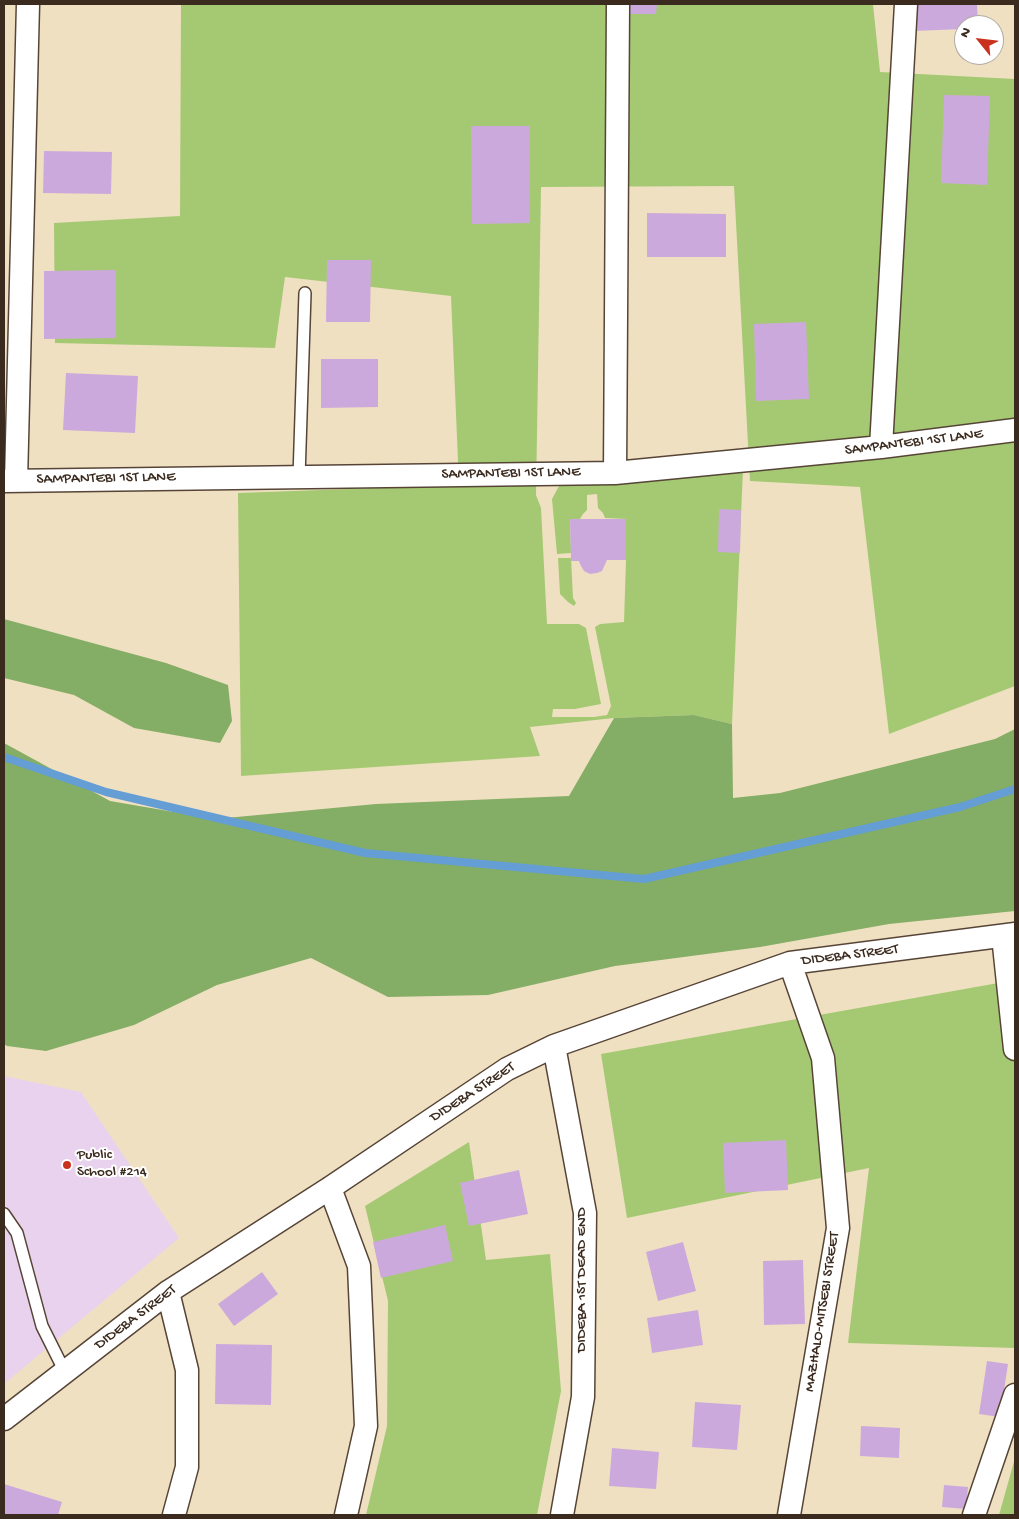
<!DOCTYPE html>
<style>
body{margin:0}
#map{position:relative;width:1019px;height:1519px;overflow:hidden;background:#f0e0c2;font-family:"Gochi Hand",sans-serif}
canvas{display:block}
.frame{position:absolute;inset:0;border:5px solid #3b2a1e;pointer-events:none}
.north{position:absolute;left:954px;top:15px;width:50px;height:50px;box-sizing:border-box;background:#fff;border:1px solid #b1aaa5;border-radius:50%;rotate:299deg;font-size:14px;font-weight:700;line-height:20px;text-align:center;color:#3b2a1e}
.north::after{content:'';display:block;margin:auto;width:18px;height:22px;background:#c8321e;clip-path:polygon(50% 0,100% 100%,50% 72%,0 100%)}
</style>
<div id="map">
<canvas width="1019" height="1519"></canvas>
<div class="frame"></div>
<div class="north">N</div>
</div>
<script>
const ctx = document.querySelector('canvas').getContext('2d');
ctx.lineJoin = 'round';
function fillPath(path, color) { ctx.fillStyle = color; ctx.fill(path, 'evenodd'); }
const toPath = rows => new Path2D(rows.map(r => 'M' + r).join(''));
function trace(path, color, width, dash) { ctx.strokeStyle = color; ctx.lineWidth = width; ctx.lineCap = dash ? 'butt' : 'round'; ctx.setLineDash(dash || []); ctx.stroke(path); }
function label(font, color, halo, rows, align = 'center') {
  ctx.font = font + ' "Gochi Hand",sans-serif'; ctx.lineWidth = 4; ctx.setLineDash([]); ctx.textBaseline = 'middle'; ctx.strokeStyle = halo; ctx.fillStyle = color; for (const [text, x, y, turn = 0] of rows) {
    ctx.save(); ctx.translate(x, y); ctx.rotate((+turn || 0) * Math.PI / 180); ctx.textAlign = isNaN(turn) ? turn : align; if (halo) ctx.strokeText(text, 0, 0); ctx.fillText(text, 0, 0); ctx.restore();
  }
}
const built = toPath([
 [4,1076,81,1092,179,1238,4,1384]
]);
const green = toPath([
 [181,4,873,4,880,72,1015,79,1015,686,889,734,860,487,750,481,734,186,541,187,536,495,541,508,547,624,579,624,586,628,601,704,575,709,553,709,552,717,594,717,607,715,611,706,595,627,600,624,624,622,626,560,626,519,605,518,603,513,598,508,597,494,587,495,587,510,583,514,580,519,570,519,571,553,557,554,552,499,559,486,743,470,732,724,694,715,614,718,530,727,540,756,241,776,238,493,459,485,451,296,285,277,275,348,55,343,54,223,180,216],
 [558,558,571,558,573,598,576,603,574,606,568,602,560,594],
 [1015,980,1015,1348,848,1343,869,1168,627,1218,601,1054],
 [469,1142,486,1260,550,1254,561,1391,537,1515,366,1515,387,1426,388,1301,365,1206],
 [1015,1458,1015,1515,999,1515]
]);
const forest = toPath([
 [4,619,166,663,228,685,232,721,220,743,134,728,74,695,4,678],
 [694,715,732,724,733,798,780,793,995,739,1015,729,1015,911,889,924,760,947,615,966,488,995,388,997,311,958,217,985,134,1025,46,1051,7,1046,4,1044,4,743,110,801,215,819,376,804,569,796,614,718]
]);
const stream = toPath([
 [4,757,106,792,365,853,644,879,960,807,1015,789]
]);
const building = toPath([
 [627,4,657,4,656,14,627,14],
 [913,4,977,4,978,25,964,25,964,29,913,31],
 [944,95,990,96,987,185,941,183],
 [471,126,530,126,530,223,472,224],
 [44,151,112,152,111,194,43,193],
 [647,213,726,214,726,257,647,257],
 [327,260,371,260,370,322,326,322],
 [116,270,116,338,44,339,44,271],
 [806,322,809,399,756,401,754,324],
 [321,359,378,359,378,407,321,408],
 [66,373,138,376,135,433,63,430],
 [719,509,741,510,740,553,718,552],
 [570,519,626,519,626,560,607,560,602,571,597,573,590,574,584,571,581,566,579,561,571,561],
 [786,1140,788,1190,725,1193,723,1143],
 [519,1170,528,1214,469,1226,460,1183],
 [445,1225,453,1261,381,1278,373,1242],
 [683,1242,696,1291,658,1301,646,1252],
 [803,1260,805,1324,764,1325,763,1261],
 [262,1272,278,1294,234,1326,218,1304],
 [698,1310,703,1345,652,1353,647,1318],
 [216,1344,272,1345,271,1405,215,1404],
 [987,1361,1008,1364,1000,1417,979,1414],
 [695,1402,741,1405,737,1450,692,1447],
 [861,1426,900,1428,899,1458,860,1456],
 [612,1448,659,1452,656,1489,609,1486],
 [4,1484,62,1502,58,1515,4,1515],
 [944,1485,968,1487,966,1509,942,1507]
]);
const service = toPath([
 [299,477,305,293],
 [4,1214,17,1233,42,1326,65,1372]
]);
const minor = toPath([
 [881,447,906,4],
 [615,473,618,4],
 [4,481,615,473,881,447,1015,430],
 [16,481,28,4],
 [1003,936,1015,1049],
 [554,1046,585,1213,583,1397,562,1515],
 [330,1188,359,1266,366,1426,346,1515],
 [168,1292,187,1370,187,1467,174,1515],
 [4,1419,168,1292,330,1188,507,1069,554,1046,790,963,1015,934],
 [789,1515,838,1228,823,1058,790,963],
 [974,1515,1015,1395]
]);
const markers = [
 [67,1165,5,"#c8321e"]
];
const streetNames = [
 ["SAMPANTEBI 1ST LANE",914,443,-7],
 ["SAMPANTEBI 1ST LANE",511,474,-1],
 ["SAMPANTEBI 1ST LANE",106,479,-1],
 ["DIDEBA STREET",850,956,-7],
 ["DIDEBA STREET",473,1093,-33],
 ["DIDEBA 1ST DEAD END",583,1280,-90],
 ["MAZHALO-MITSEBI STREET",823,1312,-81],
 ["DIDEBA STREET",136,1318,-37]
];
const poiNames = [
 ["Public",77,1156],
 ["School #214",77,1173]
];
fillPath(built, '#e8d2ee');
fillPath(green, '#a5c973');
fillPath(forest, '#84ad65');
trace(stream, '#649ed4', 8);
fillPath(building, '#cca9dc');
trace(service, '#564537', 14);
trace(minor, '#564537', 25);
trace(service, '#fff', 11);
trace(minor, '#fff', 22);
for (const [x, y, r, color] of markers) { const dot = new Path2D(); dot.arc(x, y, r, 0, 2 * Math.PI); ctx.fillStyle = color; ctx.fill(dot); trace(dot, '#fff', 2); }
label('15px', '#3b2a1e', '#fff', streetNames);
label('15px', '#3b2a1e', '#fff', poiNames, 'left');
</script>
